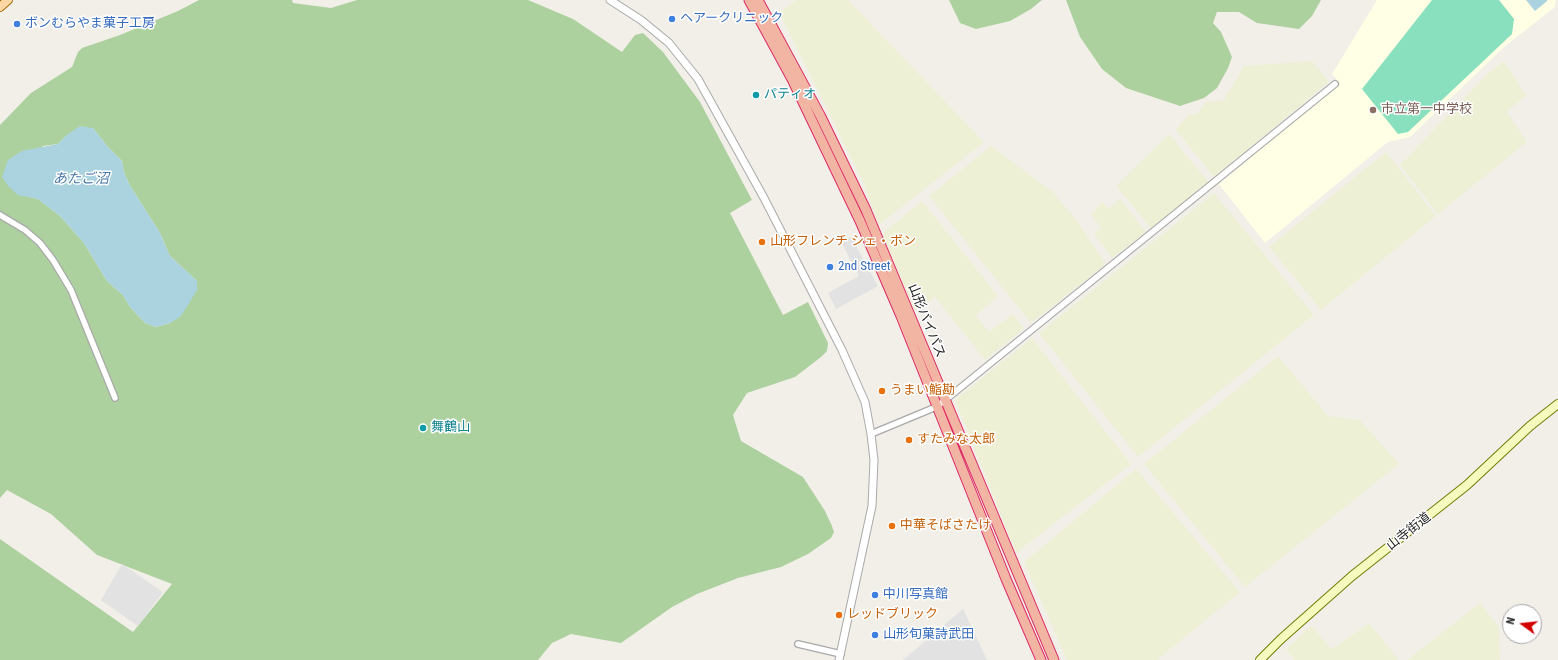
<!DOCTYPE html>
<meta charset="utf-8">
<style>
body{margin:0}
#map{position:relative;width:1558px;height:660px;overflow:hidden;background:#f2efe9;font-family:"Roboto Condensed",sans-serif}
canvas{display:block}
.north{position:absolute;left:1502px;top:604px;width:40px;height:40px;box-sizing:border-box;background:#fff;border:1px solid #a7a7a7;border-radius:50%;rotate:285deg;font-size:11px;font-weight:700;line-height:16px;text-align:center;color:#222}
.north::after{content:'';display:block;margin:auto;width:14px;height:18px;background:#d40000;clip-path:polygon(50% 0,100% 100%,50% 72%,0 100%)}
</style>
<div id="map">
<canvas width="1558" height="660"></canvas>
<div class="north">N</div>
</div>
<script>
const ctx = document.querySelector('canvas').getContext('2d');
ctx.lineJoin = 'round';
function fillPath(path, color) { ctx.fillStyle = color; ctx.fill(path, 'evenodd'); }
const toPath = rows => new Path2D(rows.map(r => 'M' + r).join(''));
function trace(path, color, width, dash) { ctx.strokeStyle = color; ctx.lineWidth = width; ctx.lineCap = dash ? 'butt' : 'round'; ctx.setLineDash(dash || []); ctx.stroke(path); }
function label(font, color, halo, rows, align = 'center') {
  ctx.font = font + ' "Roboto Condensed","Noto Sans JP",sans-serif'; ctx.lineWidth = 3; ctx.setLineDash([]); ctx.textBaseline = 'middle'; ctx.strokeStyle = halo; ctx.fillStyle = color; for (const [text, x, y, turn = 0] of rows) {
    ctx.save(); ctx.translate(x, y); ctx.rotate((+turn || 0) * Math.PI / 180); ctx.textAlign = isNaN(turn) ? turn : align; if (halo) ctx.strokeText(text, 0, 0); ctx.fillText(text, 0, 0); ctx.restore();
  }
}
const education = toPath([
 [1377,0,1556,0,1555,7,1504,47,1410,137,1388,142,1265,243,1219,184,1340,83,1332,74]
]);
const farmland = toPath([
 [797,0,848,0,984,142,879,225,862,180,779,12],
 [1312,61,1329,82,1214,177,1176,130,1188,115,1196,115,1206,102,1224,100,1244,66],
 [1504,61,1526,95,1507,112,1527,142,1438,214,1400,165,1487,74],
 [1169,134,1209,183,1151,228,1116,186],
 [991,146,1053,192,1074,217,1106,264,1031,323,929,196],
 [1386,152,1436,216,1321,310,1269,247],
 [1214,193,1314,315,1138,457,1039,333],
 [1120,198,1146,232,1112,258,1094,234,1101,227,1091,215,1102,202,1109,209],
 [922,201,998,296,976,315,989,332,1013,314,1024,328,985,360,935,297,915,311,882,234],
 [1032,338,1131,464,1016,553,955,400],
 [1278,356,1328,416,1360,420,1399,464,1245,587,1144,464],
 [1136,469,1240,592,1157,660,1067,660,1024,562],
 [1480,603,1499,627,1500,660,1407,660],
 [1369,623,1399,660,1295,660,1286,649,1311,626,1332,649]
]);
const forest = toPath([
 [199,0,292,0,293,3,331,8,357,0,528,0,573,19,622,52,635,35,643,33,663,52,700,102,752,200,730,213,783,315,808,302,828,343,827,351,821,357,795,377,747,393,733,415,741,441,803,477,825,511,832,526,834,532,831,538,808,554,781,567,738,578,697,594,672,607,621,643,571,634,552,643,538,660,0,660,0,539,133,632,172,584,97,555,51,514,7,490,0,498,0,125,31,93,72,67,78,52,82,48,120,35,178,11],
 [93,128,107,146,122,161,124,172,129,184,160,233,170,256,197,281,170,323,156,327,145,323,130,307,123,295,107,281,84,243,60,216,38,199,18,194,43,146,58,144,67,135],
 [949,0,1042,0,1031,9,1010,21,976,29,960,23],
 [1066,0,1321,0,1312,16,1299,29,1257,23,1239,12,1217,12,1213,23,1221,32,1232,57,1228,68,1217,88,1204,98,1180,106,1126,88,1102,69,1080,37]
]);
const pitch = toPath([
 [1432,0,1499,0,1514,19,1512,34,1408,132,1398,134,1362,89]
]);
const parking = toPath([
 [851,237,878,286,836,309,828,293,859,276,841,242],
 [122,564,163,592,138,626,101,600],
 [963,609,987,660,903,660]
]);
const water = toPath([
 [1526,0,1547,0,1547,1,1535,11],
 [80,126,93,128,107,146,122,161,124,172,129,184,160,233,170,256,197,281,197,290,188,305,180,317,170,323,156,327,145,323,130,307,123,295,107,281,84,243,60,216,38,199,18,195,9,187,2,177,8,160,22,151,58,144,67,135]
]);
const minor = toPath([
 [0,215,25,230,40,243,53,260,71,290,115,398],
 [871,434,936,407,944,401,1335,84],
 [798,644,841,654]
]);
const tertiary = toPath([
 [610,0,641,20,669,43,698,79,764,198,842,350,865,402,871,434,874,460,872,506,839,660]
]);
const secondary = toPath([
 [1260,660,1281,639,1352,576,1467,485,1530,426,1558,404]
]);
const primary = toPath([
 [0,7,8,0]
]);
const trunk = toPath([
 [749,0,792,79,860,221,901,316,1006,579,1041,660],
 [758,0,820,115,866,210,1054,660]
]);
const markers = [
 [672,19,4,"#3f7fe0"],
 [17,24,4,"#3f7fe0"],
 [756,95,4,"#0f9aa8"],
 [1373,110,4,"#8d6e63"],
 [762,242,4,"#e8710a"],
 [830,267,4,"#3f7fe0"],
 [882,391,4,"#e8710a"],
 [423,428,4,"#0f9aa8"],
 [909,440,4,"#e8710a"],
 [892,526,4,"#e8710a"],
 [875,595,4,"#3f7fe0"],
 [839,615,4,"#e8710a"],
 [875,635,4,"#3f7fe0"]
];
const shopNames = [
 ["ヘアークリニック",680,19],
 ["ボンむらやま菓子工房",25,24],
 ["2nd Street",838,267],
 ["中川写真館",883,595],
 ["山形旬菓詩武田",883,635]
];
const cultureNames = [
 ["パティオ",764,95],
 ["舞鶴山",431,428]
];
const educationNames = [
 ["市立第一中学校",1381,110]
];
const foodNames = [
 ["山形フレンチ シェ・ボン",770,242],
 ["うまい鮨勘",890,391],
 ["すたみな太郎",917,440],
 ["中華そばさたけ",900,526],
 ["レッドブリック",847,615]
];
const streetNames = [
 ["山形バイパス",926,321,68],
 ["山寺街道",1409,532,-38]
];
const waterNames = [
 ["あたご沼",81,179]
];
fillPath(education, '#ffffe5');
fillPath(farmland, '#eef0d5');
fillPath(forest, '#add19e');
fillPath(pitch, '#88e0be');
fillPath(parking, '#e2e2e2');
fillPath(water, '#aad3df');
trace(minor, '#a9a9a9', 8);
trace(tertiary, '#a9a9a9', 9);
trace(secondary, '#707d05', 10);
trace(primary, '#a06b00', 10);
trace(trunk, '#dc2a67', 11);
trace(minor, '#fff', 5.5);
trace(tertiary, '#fff', 7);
trace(secondary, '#f7fabf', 8);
trace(primary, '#fcd6a4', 8);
trace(trunk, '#f2b4a3', 9);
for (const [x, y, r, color] of markers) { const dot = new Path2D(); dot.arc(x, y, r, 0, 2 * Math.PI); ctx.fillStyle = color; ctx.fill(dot); trace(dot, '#fff', 1.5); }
label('13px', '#366cbe', '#fff', shopNames, 'left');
label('13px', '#0d838f', '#fff', cultureNames, 'left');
label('13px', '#785e54', '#fff', educationNames, 'left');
label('13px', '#c56008', '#fff', foodNames, 'left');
label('13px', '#222', '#fff', streetNames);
label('italic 14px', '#4a7aab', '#fff', waterNames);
</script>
